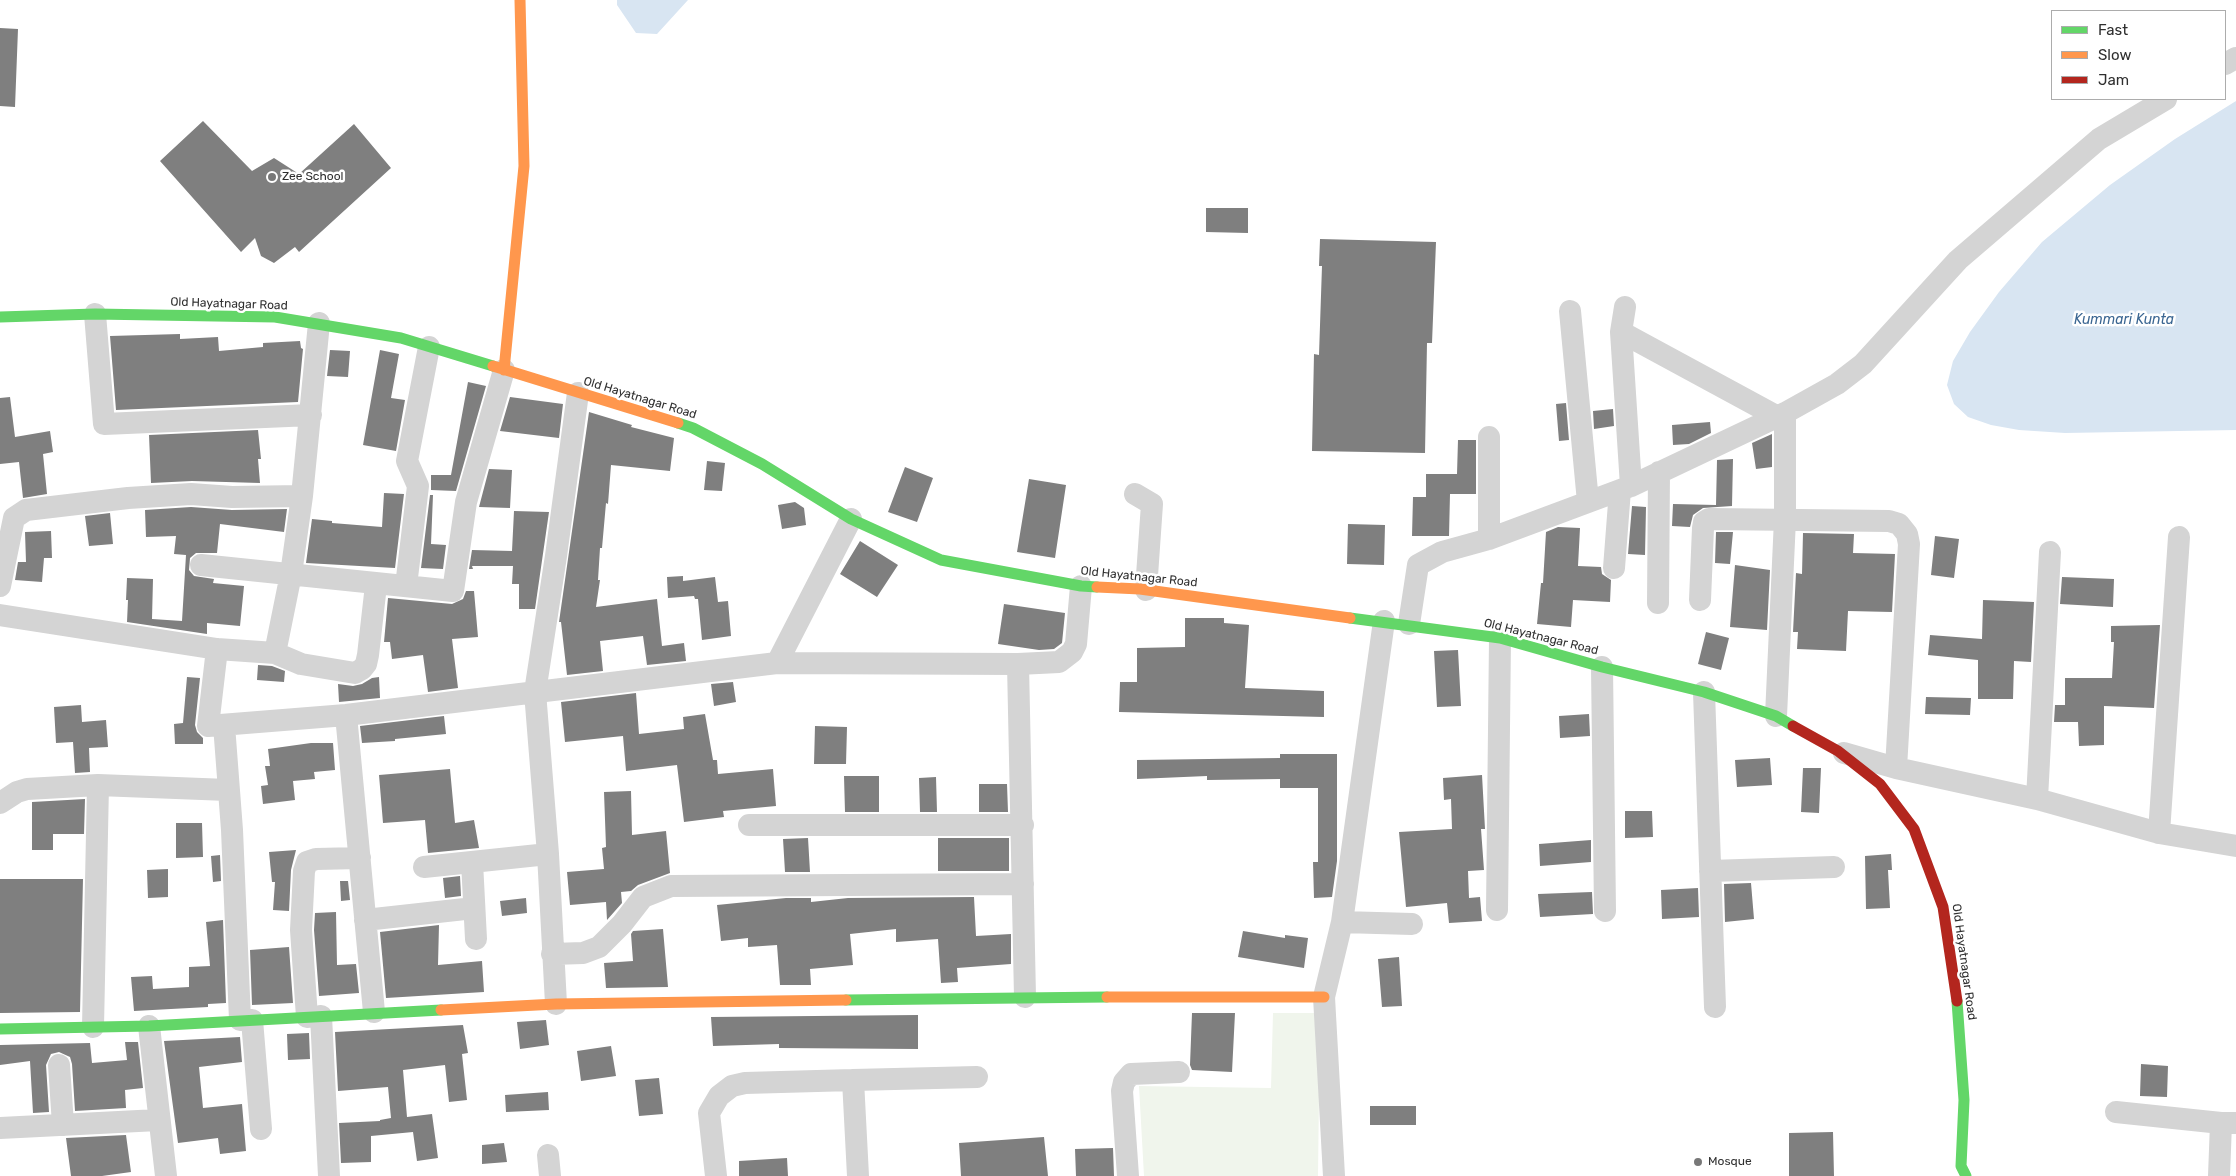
<!DOCTYPE html>
<style>
body{margin:0}
#map{position:relative;width:2236px;height:1176px;overflow:hidden;background:#fff;font-family:Rubik,sans-serif}
canvas{display:block}
.legend{position:absolute;left:2051px;top:10px;width:175px;height:90px;box-sizing:border-box;background:#fff;border:1px solid #acacac;margin:0;padding:6px 9px;list-style:none;font-size:15px;color:#2f2f2f}
.legend li{display:flex;align-items:center;gap:10px;height:25px}
.legend b{width:25px;border:1px solid #acacac}
</style>
<div id="map">
<canvas width="2236" height="1176"></canvas>
<ul class="legend">
<li><b style="height:6px;background:#63d668"></b>Fast</li>
<li><b style="height:6px;background:#ff974d"></b>Slow</li>
<li><b style="height:6px;background:#b3261e"></b>Jam</li>
</ul>
</div>
<script>
const ctx = document.querySelector('canvas').getContext('2d');
ctx.lineJoin = 'round';
function fillPath(path, color) { ctx.fillStyle = color; ctx.fill(path, 'evenodd'); }
const toPath = rows => new Path2D(rows.map(r => 'M' + r).join(''));
function trace(path, color, width, dash) { ctx.strokeStyle = color; ctx.lineWidth = width; ctx.lineCap = dash ? 'butt' : 'round'; ctx.setLineDash(dash || []); ctx.stroke(path); }
function label(font, color, halo, rows, align = 'center') {
  ctx.font = font + ' Rubik,sans-serif'; ctx.lineWidth = 5; ctx.setLineDash([]); ctx.textBaseline = 'middle'; ctx.strokeStyle = halo; ctx.fillStyle = color; for (const [text, x, y, turn = 0] of rows) {
    ctx.save(); ctx.translate(x, y); ctx.rotate((+turn || 0) * Math.PI / 180); ctx.textAlign = isNaN(turn) ? turn : align; if (halo) ctx.strokeText(text, 0, 0); ctx.fillText(text, 0, 0); ctx.restore();
  }
}
const green = toPath([
 [1273,1013,1320,1013,1318,1176,1144,1176,1139,1086,1271,1088]
]);
const water = toPath([
 [617,0,688,0,657,34,636,33,617,5],
 [2236,101,2236,430,2065,433,2019,430,1991,425,1968,417,1954,404,1947,385,1953,361,1970,332,1999,292,2042,242,2110,185,2175,139]
]);
const building = toPath([
 [0,28,18,29,15,107,0,106],
 [203,121,252,171,274,158,299,174,354,124,391,168,299,252,295,247,274,263,261,256,255,238,241,252,160,161],
 [1206,208,1248,208,1248,233,1206,232],
 [1320,239,1436,242,1432,343,1427,343,1425,453,1312,451,1314,354,1319,355,1322,266,1319,266],
 [180,334,180,339,218,337,219,351,263,347,263,343,300,341,301,348,303,349,298,402,116,410,110,336],
 [330,350,350,351,348,377,327,376],
 [380,350,399,354,391,398,405,400,396,451,363,445],
 [468,382,486,386,456,491,431,490,431,475,451,475],
 [10,397,15,437,50,431,53,452,43,454,47,494,23,498,19,462,0,464,0,398],
 [510,397,563,404,559,438,500,431],
 [1566,403,1569,440,1559,441,1556,404],
 [1613,409,1614,426,1594,429,1593,411],
 [589,412,632,425,631,427,674,438,670,471,611,465,608,504,606,503,602,548,600,548,598,580,600,580,596,607,657,599,662,646,684,643,686,661,647,665,643,636,600,641,603,671,567,675,561,622,559,622],
 [1710,422,1711,433,1689,444,1673,445,1672,425],
 [258,430,261,459,258,459,260,483,192,481,151,483,149,435],
 [1772,434,1772,467,1756,469,1752,443],
 [1458,440,1476,440,1476,494,1450,494,1449,536,1412,536,1413,497,1426,497,1426,474,1457,474],
 [1733,459,1732,506,1703,508,1693,515,1690,527,1672,526,1673,504,1716,505,1717,460],
 [707,461,725,463,722,491,704,490],
 [905,467,933,478,917,522,888,512],
 [489,469,512,470,510,508,479,507],
 [1029,479,1066,485,1055,558,1017,552],
 [384,493,404,494,395,568,306,563,312,519,332,521,332,523,382,527],
 [430,495,433,495,431,544,446,545,443,569,421,568],
 [795,502,804,508,806,525,782,529,778,505],
 [1632,506,1646,507,1645,555,1628,554],
 [191,507,232,510,287,509,284,532,220,524,217,553,196,553,190,558,189,570,194,576,214,579,213,583,244,586,240,626,207,623,207,634,127,622,128,600,126,600,127,578,153,579,152,619,182,621,186,555,174,554,176,536,146,537,145,510],
 [514,511,549,512,535,609,519,609,519,584,512,584,513,566,472,566,473,569,469,569,472,550,512,551],
 [110,513,113,544,89,546,85,516],
 [1348,524,1385,525,1384,565,1347,564],
 [1558,527,1580,528,1578,566,1601,567,1602,574,1611,580,1610,602,1573,600,1571,627,1537,624,1541,583,1543,583,1546,532],
 [51,531,52,558,44,558,42,582,15,580,18,562,26,562,25,532],
 [1716,532,1733,532,1730,564,1715,563],
 [1803,533,1854,534,1853,553,1895,554,1892,612,1848,611,1846,651,1797,649,1798,632,1793,632,1796,573,1802,574],
 [1935,536,1959,539,1954,578,1931,575],
 [860,541,898,565,877,597,840,574],
 [1735,565,1770,570,1767,630,1730,627],
 [683,576,683,581,715,577,718,602,728,601,731,636,702,640,698,599,695,599,694,596,668,598,667,577],
 [2062,577,2114,579,2113,607,2060,604],
 [466,591,474,591,478,637,452,639,458,688,428,692,423,655,392,659,390,642,384,642,388,598,452,604,463,599],
 [1983,600,2034,602,2031,662,2014,661,2013,699,1978,699,1978,660,1928,655,1930,635,1982,639],
 [1004,604,1065,613,1062,643,1054,649,1039,650,998,644],
 [1185,618,1224,618,1224,623,1249,625,1245,688,1324,691,1324,717,1119,712,1120,682,1137,682,1137,648,1185,647],
 [2160,625,2154,708,2104,706,2104,745,2079,746,2078,722,2054,722,2055,705,2065,705,2065,678,2112,678,2114,642,2111,642,2111,626],
 [1706,632,1729,638,1721,670,1698,664],
 [1458,650,1461,706,1437,707,1434,651],
 [258,665,272,666,285,671,284,682,257,680],
 [187,677,200,678,195,725,197,732,203,738,203,744,175,744,174,724,183,723],
 [379,677,380,698,339,702,338,684,353,686,362,684,372,678],
 [733,682,736,702,714,706,711,684],
 [636,693,639,734,684,729,683,717,705,714,713,760,717,760,718,774,773,769,776,806,723,811,724,817,684,822,677,765,626,771,623,736,565,742,561,702],
 [1926,697,1971,698,1970,715,1925,714],
 [81,705,82,722,106,720,108,747,89,748,90,772,75,773,73,742,56,743,54,707],
 [1589,714,1590,736,1560,738,1559,716],
 [444,716,446,734,395,739,395,741,362,743,360,726],
 [815,726,847,727,846,764,814,764],
 [311,743,333,743,335,770,314,772,315,779,293,781,295,800,263,804,261,786,268,785,265,766,270,766,268,749],
 [1280,754,1337,754,1337,861,1332,897,1314,898,1313,862,1318,862,1318,788,1280,788,1280,779,1207,780,1207,776,1137,779,1137,760,1280,758],
 [1770,758,1772,785,1737,787,1735,760],
 [1803,768,1821,768,1819,813,1801,812],
 [450,769,455,823,474,820,479,848,428,853,425,820,383,823,379,775],
 [1482,775,1485,829,1481,829,1484,870,1468,871,1469,898,1480,897,1482,921,1449,923,1447,903,1406,907,1399,832,1452,829,1451,799,1444,800,1443,778],
 [844,776,879,776,879,812,845,812],
 [936,777,937,812,920,812,919,778],
 [979,784,1007,784,1008,812,979,812],
 [631,791,632,835,666,831,670,873,638,885,631,891,621,892,622,903,607,920,606,902,570,905,567,872,604,869,602,848,606,847,604,792],
 [85,799,84,834,53,834,53,850,32,850,32,802],
 [1625,811,1652,811,1653,837,1625,838],
 [176,823,202,823,203,857,176,858],
 [808,838,810,872,785,872,783,839],
 [938,838,1009,838,1009,871,938,871],
 [1591,840,1591,862,1540,866,1539,844],
 [296,850,291,870,289,911,273,910,275,882,272,882,269,852],
 [1891,854,1892,870,1888,870,1890,908,1866,909,1865,856],
 [220,855,221,881,213,882,211,856],
 [168,869,168,897,148,898,147,870],
 [460,876,461,896,445,898,443,878],
 [0,879,83,879,80,1012,0,1013],
 [340,881,348,881,350,900,341,901],
 [1751,883,1754,919,1725,922,1724,884],
 [1698,888,1699,917,1662,919,1661,890],
 [1592,892,1593,914,1540,917,1538,894],
 [974,897,976,936,1011,934,1011,964,957,968,958,982,941,983,938,939,896,942,896,929,850,934,853,965,810,969,811,985,780,985,777,945,748,947,748,938,721,941,717,905,786,898,811,898,811,902,848,898],
 [526,898,527,913,502,916,500,901],
 [336,912,337,965,356,964,359,993,319,996,314,930,315,913],
 [223,920,226,1003,208,1004,208,1007,134,1011,131,977,152,976,153,989,189,987,189,967,210,966,206,922],
 [439,925,438,965,482,961,484,992,386,998,380,932],
 [663,929,668,987,606,988,604,963,633,961,631,934,633,931],
 [1243,931,1285,938,1285,935,1308,938,1304,968,1238,957],
 [289,947,293,1003,252,1005,250,950],
 [1399,957,1402,1006,1382,1007,1378,959],
 [1192,1013,1235,1013,1232,1072,1192,1070,1190,1065],
 [918,1015,918,1049,779,1048,779,1044,713,1046,711,1017],
 [546,1020,549,1045,520,1049,517,1022],
 [463,1025,468,1053,462,1054,467,1100,449,1102,445,1065,403,1070,407,1117,432,1114,438,1158,417,1161,413,1132,371,1136,371,1162,341,1163,339,1123,380,1121,380,1120,391,1118,388,1087,338,1091,335,1032],
 [309,1033,310,1059,288,1060,287,1034],
 [240,1037,242,1062,199,1067,203,1108,242,1104,246,1151,220,1154,218,1138,178,1143,164,1041],
 [125,1042,138,1042,143,1088,125,1090,126,1108,75,1111,72,1064,70,1057,59,1052,51,1054,46,1065,49,1112,33,1113,30,1061,0,1065,0,1045,90,1043,92,1063,127,1060],
 [611,1046,616,1076,581,1081,577,1051],
 [2141,1064,2168,1066,2167,1097,2140,1096],
 [659,1078,663,1114,639,1116,635,1080],
 [548,1092,549,1110,506,1112,505,1095],
 [1370,1106,1416,1106,1416,1125,1370,1125],
 [1833,1132,1834,1176,1789,1176,1789,1133],
 [126,1135,131,1172,102,1176,71,1176,66,1138],
 [1044,1137,1048,1176,961,1176,959,1143],
 [504,1143,507,1162,482,1164,482,1145],
 [1113,1148,1114,1176,1076,1176,1075,1149],
 [787,1158,788,1176,739,1176,739,1161]
]);
const street = toPath([
 [2225,64,2236,58],
 [1625,307,1621,332,1631,486],
 [1570,311,1588,502],
 [95,314,104,424,311,415],
 [1621,332,1776,416],
 [1135,494,1152,504,1146,590],
 [1489,539,1489,437],
 [201,565,453,591,466,502,504,370],
 [1614,568,1620,490],
 [0,586,14,518,26,510,128,498,191,494,232,497,302,496,319,323],
 [406,586,418,486,407,461,429,347],
 [1700,600,1703,528,1704,522,1709,519,1889,521,1899,524,1907,534,1909,544,1896,768],
 [1658,603,1659,472],
 [0,615,217,649,275,653,291,574,302,496],
 [1409,624,1418,565,1442,552,1489,539,1631,486,1785,413,1837,384,1863,364,1958,260,2099,139,2166,99],
 [217,649,208,726,346,715,777,663,1018,664,1059,662,1072,652,1076,644,1081,586],
 [275,653,301,664,355,673,362,669,366,664,368,655,376,585],
 [777,663,851,519],
 [1018,664,1025,997],
 [1602,667,1605,911],
 [1704,692,1715,1007],
 [346,715,374,1012],
 [1776,716,1785,519,1785,413],
 [224,725,232,830,240,1020],
 [1844,753,1896,768,2037,799,2159,833,2236,846],
 [2037,799,2050,552],
 [0,803,17,792,27,789,98,785,228,790],
 [749,825,1023,825],
 [2159,833,2179,537],
 [472,862,476,939],
 [424,867,548,854],
 [1710,871,1834,867],
 [1497,910,1500,638],
 [365,920,474,908],
 [1342,922,1412,924],
 [552,954,583,953,599,947,622,924,643,897,671,886,1023,884],
 [556,1004,548,854,535,692,556,556,578,393],
 [321,1016,329,1176],
 [307,1017,301,930,304,871,307,862,316,859,360,858],
 [252,1020,261,1129],
 [149,1026,166,1176],
 [93,1027,98,785],
 [59,1065,63,1125],
 [853,1080,858,1176],
 [2116,1112,2221,1123],
 [0,1128,158,1120],
 [548,1155,550,1176],
 [716,1176,709,1113,719,1096,732,1086,745,1083,853,1080,977,1077],
 [1128,1176,1122,1091,1124,1082,1131,1074,1179,1072],
 [1334,1176,1324,997,1342,922,1384,621],
 [2219,1176,2221,1123,2235,1123]
]);
const fast = toPath([
 [0,317,95,314,275,317,401,338,493,366],
 [678,423,693,428,762,464,851,519,941,560,1081,586,1097,587],
 [1350,618,1500,638,1602,667,1704,692,1776,716,1793,726],
 [846,1000,1107,997],
 [1957,1001,1964,1100,1961,1166,1966,1176],
 [0,1029,149,1026,441,1010]
]);
const slow = toPath([
 [493,366,678,423],
 [504,370,524,166,520,0],
 [1097,587,1140,589,1350,618],
 [1107,997,1324,997],
 [441,1010,556,1004,846,1000]
]);
const jam = toPath([
 [1793,726,1838,751,1880,784,1914,829,1943,907,1957,1001]
]);
const markers = [
 [272,177,5,"#787878"],
 [1698,1162,5,"#787878"]
];
const poiNames = [
 ["Zee School",282,177],
 ["Mosque",1708,1162]
];
const streetNames = [
 ["Old Hayatnagar Road",229,304,2],
 ["Old Hayatnagar Road",640,398,17],
 ["Old Hayatnagar Road",1139,577,6],
 ["Old Hayatnagar Road",1541,637,14],
 ["Old Hayatnagar Road",1964,962,82]
];
const waterNames = [
 ["Kummari Kunta",2124,320]
];
fillPath(green, '#f0f5ec');
fillPath(water, '#d8e5f2');
fillPath(building, '#7f7f7f');
trace(street, '#d4d4d4', 22);
trace(fast, '#63d668', 11);
trace(slow, '#ff974d', 11);
trace(jam, '#b3261e', 11);
for (const [x, y, r, color] of markers) { const dot = new Path2D(); dot.arc(x, y, r, 0, 2 * Math.PI); ctx.fillStyle = color; ctx.fill(dot); trace(dot, '#fff', 2); }
label('12px', '#2f2f2f', '#fff', poiNames, 'left');
label('12px', '#2f2f2f', '#fff', streetNames);
label('italic 14px', '#3b6692', '#fff', waterNames);
</script>
